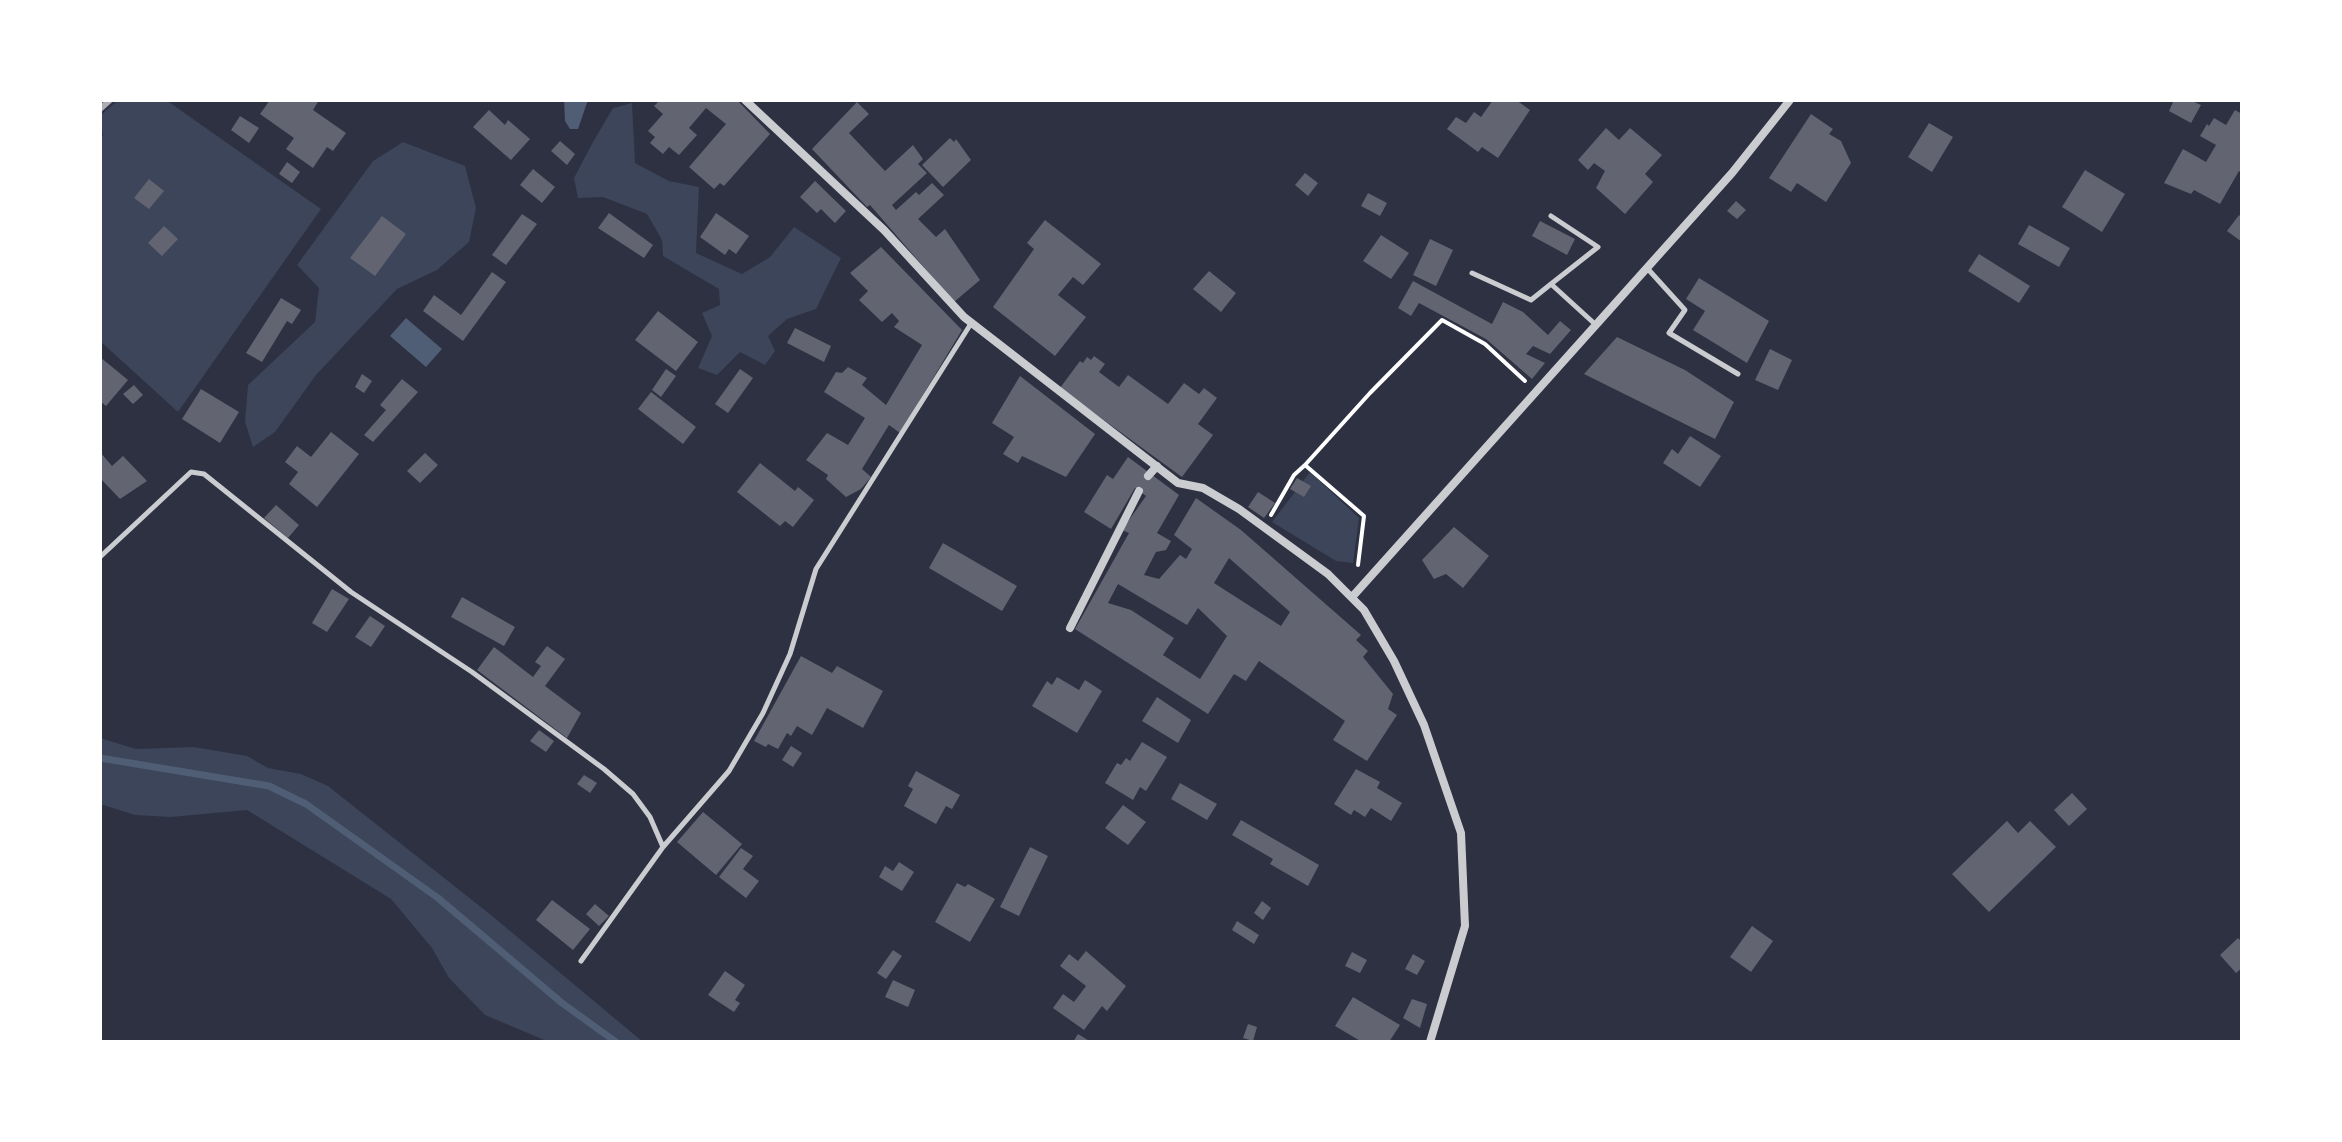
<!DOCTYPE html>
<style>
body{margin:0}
#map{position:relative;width:2342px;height:1142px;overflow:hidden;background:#2d3142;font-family:"Sofia Sans Condensed",sans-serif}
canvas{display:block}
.frame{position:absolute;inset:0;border:102px solid #fff;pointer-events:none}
</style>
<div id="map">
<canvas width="2342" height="1142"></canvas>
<div class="frame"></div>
</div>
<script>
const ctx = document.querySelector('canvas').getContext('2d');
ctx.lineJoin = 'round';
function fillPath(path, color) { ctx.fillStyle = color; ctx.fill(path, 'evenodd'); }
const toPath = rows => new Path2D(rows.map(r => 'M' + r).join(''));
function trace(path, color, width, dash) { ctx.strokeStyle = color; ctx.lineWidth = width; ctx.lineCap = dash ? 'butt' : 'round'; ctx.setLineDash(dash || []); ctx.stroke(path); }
const green = toPath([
 [118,100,166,100,321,209,178,412,100,341,100,138,103,136,100,116],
 [632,103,635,163,669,181,699,187,696,253,742,274,770,257,794,227,841,258,816,309,787,319,768,336,775,351,765,365,740,352,717,375,698,368,712,336,702,313,720,305,719,289,663,256,662,240,647,214,603,197,578,198,574,178,593,142,613,108],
 [403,142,465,166,476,208,469,242,437,270,397,289,316,375,275,432,253,447,245,422,248,385,315,322,319,288,297,265,373,161],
 [1310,472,1359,518,1353,563,1336,561,1272,522],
 [100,738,136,749,194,747,247,756,268,768,301,774,328,786,491,915,643,1042,549,1042,485,1015,449,978,432,948,391,899,247,810,171,817,135,815,100,804]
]);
const water = toPath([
 [564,100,588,100,578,129,570,129,565,121],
 [406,318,442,349,426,367,390,336]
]);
const stream = toPath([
 [100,758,269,786,306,804,438,898,562,1003,616,1042]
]);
const building = toPath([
 [270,100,319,100,313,110,346,133,333,151,327,147,313,168,286,149,294,138,260,114],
 [660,100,737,100,770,134,724,186,720,183,714,189,689,167,726,124,706,108,689,128,697,135,679,155,669,147,663,154,650,143,655,137,648,131,663,114,654,106],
 [1493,100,1516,100,1530,110,1498,158,1482,147,1478,152,1447,129,1456,117,1466,123,1474,112,1481,117],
 [2174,100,2190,100,2201,105,2191,123,2169,111],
 [857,102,869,114,849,133,885,171,913,145,923,159,918,164,927,173,892,205,896,210,916,192,919,195,932,183,944,195,918,219,936,237,945,229,980,280,954,302,870,205,867,207,812,149],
 [489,110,505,125,508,120,530,139,511,160,473,127],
 [2235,110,2242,114,2242,173,2239,171,2220,204,2194,190,2191,194,2164,183,2183,149,2206,162,2216,145,2200,136,2207,124,2209,126,2214,118,2226,125],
 [1811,114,1833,129,1829,134,1841,141,1851,163,1826,202,1797,183,1791,192,1769,178],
 [240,116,259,128,249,143,231,130],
 [1929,123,1953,137,1932,172,1908,157],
 [1606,128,1619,140,1630,128,1662,155,1645,174,1653,182,1625,214,1596,188,1605,171,1594,163,1588,170,1578,160],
 [950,138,954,142,956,139,971,160,943,187,922,165],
 [560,141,575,154,567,165,551,151],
 [287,162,300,172,292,183,279,174],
 [533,169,555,187,542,203,520,185],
 [2085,170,2125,194,2102,232,2062,207],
 [1305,173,1318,183,1308,196,1295,185],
 [149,179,164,191,149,209,134,198],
 [815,181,846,211,835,223,821,209,817,213,800,197],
 [1368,193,1387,203,1380,216,1361,206],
 [1736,201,1746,210,1737,219,1727,211],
 [609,213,653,245,644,258,598,228],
 [716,213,749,236,736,254,729,249,725,255,700,237],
 [522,214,537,224,506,265,492,255],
 [2239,215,2242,218,2242,242,2227,231],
 [382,216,406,234,375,276,350,258],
 [1045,220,1101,264,1083,285,1073,277,1058,295,1086,317,1055,356,993,307,1034,249,1027,243],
 [1540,221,1575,239,1567,255,1532,236],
 [2029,225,2070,248,2059,267,2018,244],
 [164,226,178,239,162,256,148,243],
 [1381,235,1409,253,1391,279,1363,261],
 [1430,239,1453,250,1436,286,1413,275],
 [881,247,962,330,900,433,889,425,862,469,871,477,861,489,846,497,826,479,828,475,806,460,827,433,848,445,865,418,824,392,836,372,842,373,848,367,867,378,862,385,886,405,922,345,894,327,899,321,892,313,882,322,859,300,868,291,850,273],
 [1979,254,2030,286,2019,303,1968,271],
 [1209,271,1236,293,1221,312,1193,289],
 [492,272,506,282,463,341,423,311,434,295,461,315],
 [1699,278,1769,321,1747,363,1693,330,1705,311,1686,299],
 [1413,281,1492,324,1503,302,1523,312,1548,335,1560,321,1571,330,1550,354,1533,346,1526,354,1545,363,1532,379,1486,339,1419,303,1411,316,1398,308],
 [281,298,301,310,292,324,287,321,262,362,246,353],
 [658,311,698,342,676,371,635,340],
 [795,328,831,346,824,362,787,343],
 [1617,337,1685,370,1734,402,1715,439,1584,374],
 [1770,349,1792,360,1778,390,1755,380],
 [1094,356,1105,364,1099,372,1119,387,1128,375,1168,404,1184,383,1199,394,1204,388,1217,398,1198,424,1213,435,1182,477,1060,388,1080,361,1083,363,1087,357,1091,360],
 [100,357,128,380,106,406,100,401],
 [666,369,676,376,661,397,652,390],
 [740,369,753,378,728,413,715,404],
 [362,374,372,381,364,393,355,387],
 [1020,376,1095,434,1066,477,1022,456,1018,463,1003,454,1014,437,992,423],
 [402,379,418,392,373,442,364,435,386,410,380,405],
 [134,385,143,395,133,404,123,394],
 [201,389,239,412,220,443,182,419],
 [651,392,696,427,683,444,638,409],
 [331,432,359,454,317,507,289,484,298,472,285,462,297,446,311,457],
 [1690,436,1721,456,1700,487,1663,463,1672,449,1678,454],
 [100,452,112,466,123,456,147,481,120,499,100,478],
 [425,453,438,465,420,483,407,471],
 [1128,457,1179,495,1157,533,1171,541,1166,550,1156,552,1144,575,1159,579,1180,555,1186,559,1192,549,1174,535,1196,498,1241,530,1361,635,1356,640,1368,651,1363,657,1393,694,1388,709,1397,715,1367,761,1333,740,1345,721,1259,661,1246,681,1234,674,1208,714,1075,629,1129,533,1122,530,1146,496,1135,488,1111,529,1084,512,1107,475,1113,479],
 [1229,558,1290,612,1281,626,1214,583],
 [1118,584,1187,625,1198,608,1227,636,1200,679,1163,655,1174,638,1131,610,1108,603],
 [760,463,795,491,798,487,814,500,793,527,785,521,780,526,737,492],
 [1297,478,1311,486,1304,497,1290,489],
 [1258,492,1275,503,1264,518,1248,507],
 [276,505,299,525,288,538,264,518],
 [1454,527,1489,556,1463,588,1446,574,1434,579,1422,560],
 [943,543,1017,586,1002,611,929,568],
 [332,589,349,599,327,632,312,623],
 [462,597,515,627,504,646,451,617],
 [370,616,385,626,371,647,355,637],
 [547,646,565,659,545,686,581,713,567,738,477,670,494,647,533,677,541,666,535,662],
 [801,656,832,673,837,666,883,691,863,728,827,708,812,735,797,726,791,736,787,733,778,749,768,744,766,747,754,741],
 [1057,677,1079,690,1085,680,1102,691,1077,733,1032,706,1047,681,1052,685],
 [1157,697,1191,720,1178,743,1142,721],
 [539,730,554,741,546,752,530,741],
 [1142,742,1167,757,1146,791,1140,787,1133,800,1105,783,1117,763,1121,765,1126,758,1130,761],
 [791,746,802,753,793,767,782,760],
 [1356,769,1380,782,1377,788,1402,803,1391,821,1371,808,1365,817,1354,810,1351,815,1334,804],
 [916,771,960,795,952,809,946,806,936,824,904,806,913,789,908,786],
 [584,775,597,783,590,793,577,784],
 [1180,783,1217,804,1207,820,1171,799],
 [2072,793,2087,809,2069,826,2054,810],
 [1123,805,1146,822,1128,845,1105,828],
 [703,812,742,844,716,875,677,842],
 [1241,820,1319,865,1308,886,1270,864,1273,859,1232,835],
 [2007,821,2018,833,2030,821,2056,847,1989,912,1952,874],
 [1030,847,1048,856,1019,916,1000,907],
 [741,848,753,856,743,869,759,881,746,898,719,877],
 [899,862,914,872,902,891,879,877,885,866,893,871],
 [957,883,965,887,968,884,995,899,970,942,935,922],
 [552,900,590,929,573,950,536,920],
 [1262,901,1271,908,1263,920,1254,913],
 [595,904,609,916,599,926,586,914],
 [1237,921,1259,935,1254,944,1232,930],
 [1752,926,1773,941,1751,972,1730,957],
 [2238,938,2242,942,2242,968,2236,973,2220,955],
 [893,950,902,956,886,979,877,973],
 [1086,951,1126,986,1107,1011,1102,1006,1084,1030,1053,1008,1063,994,1074,1002,1086,986,1060,966,1069,954,1078,961],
 [1352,952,1367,960,1360,973,1345,966],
 [1413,954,1425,961,1417,975,1405,969],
 [725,971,745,985,735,1000,740,1003,734,1012,708,995],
 [893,980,915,990,908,1007,885,997],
 [1353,997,1400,1025,1389,1042,1362,1042,1335,1026],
 [1412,999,1427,1004,1420,1028,1403,1018],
 [1248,1024,1257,1027,1253,1041,1243,1038],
 [1078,1034,1091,1042,1073,1042]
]);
const path = toPath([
 [1271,515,1294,475,1305,465],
 [1358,565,1364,516,1305,465,1370,393,1442,320,1485,344,1525,381]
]);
const service = toPath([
 [1551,216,1598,247,1551,284],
 [1647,268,1685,310,1669,333,1738,374],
 [1472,273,1531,300,1551,284,1596,325],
 [100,557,191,472,204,474,351,592,472,672,604,769,633,794,650,817,663,847,729,771,763,713,790,654,816,569,972,322],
 [581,961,663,847]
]);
const minor = toPath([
 [745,100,884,230,964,317,1178,483,1203,488,1239,509,1328,574,1364,610,1394,661,1424,725,1461,833,1465,926,1430,1042],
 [1148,476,1157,466],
 [1353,596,1732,173,1790,100],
 [1070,628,1139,491]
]);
const rail = toPath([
 [100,109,110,100]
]);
fillPath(green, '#3c4559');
fillPath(water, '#4f5d75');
trace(stream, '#4f5d75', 7);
fillPath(building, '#626471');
trace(path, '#fff', 4);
trace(service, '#caccd0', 5);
trace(minor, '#caccd0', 8);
trace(rail, '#abadb3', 6);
</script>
